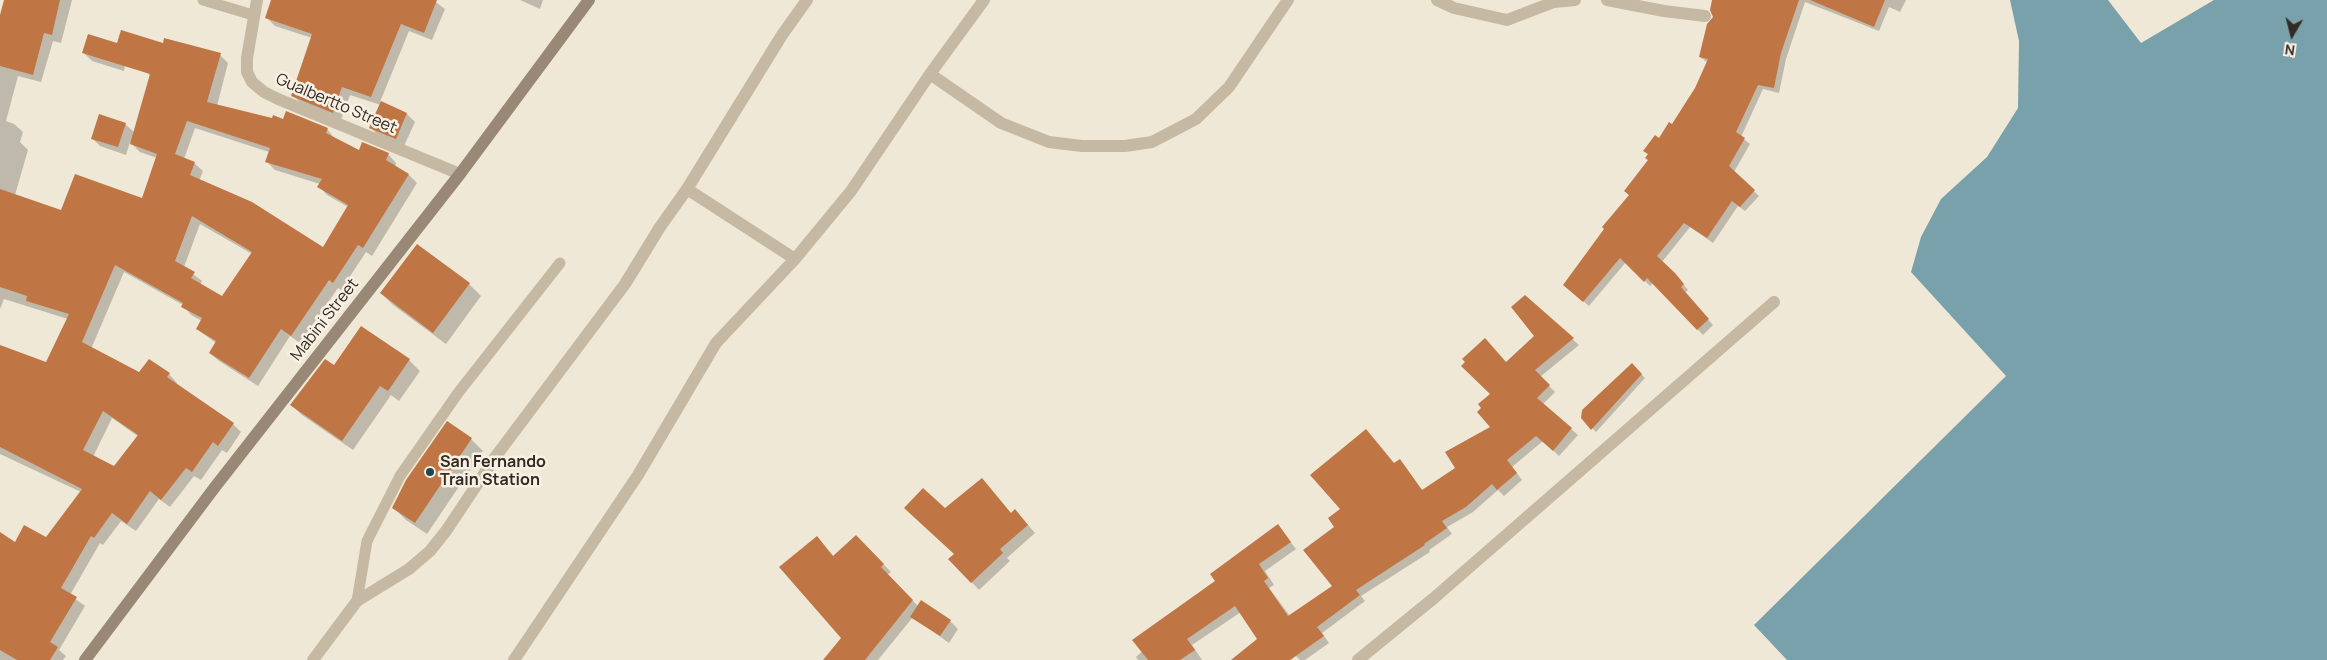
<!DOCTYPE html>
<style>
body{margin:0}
#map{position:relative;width:2327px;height:660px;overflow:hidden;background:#efe8d7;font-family:Manrope,sans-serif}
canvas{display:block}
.north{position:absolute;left:2267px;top:10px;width:50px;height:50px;-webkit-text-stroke:4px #f8f1e3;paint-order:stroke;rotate:188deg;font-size:14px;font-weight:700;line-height:20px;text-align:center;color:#322b25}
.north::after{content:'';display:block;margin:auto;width:18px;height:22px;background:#322b25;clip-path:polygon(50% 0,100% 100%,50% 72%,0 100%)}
</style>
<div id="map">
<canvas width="2327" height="660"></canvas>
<div class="north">N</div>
</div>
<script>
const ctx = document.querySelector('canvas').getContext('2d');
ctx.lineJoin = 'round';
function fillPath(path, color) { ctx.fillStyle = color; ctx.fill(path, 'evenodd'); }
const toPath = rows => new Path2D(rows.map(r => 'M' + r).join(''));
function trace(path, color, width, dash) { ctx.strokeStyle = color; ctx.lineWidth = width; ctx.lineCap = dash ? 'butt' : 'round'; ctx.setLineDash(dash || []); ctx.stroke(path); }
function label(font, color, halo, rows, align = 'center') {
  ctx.font = font + ' Manrope,sans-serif'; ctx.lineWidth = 5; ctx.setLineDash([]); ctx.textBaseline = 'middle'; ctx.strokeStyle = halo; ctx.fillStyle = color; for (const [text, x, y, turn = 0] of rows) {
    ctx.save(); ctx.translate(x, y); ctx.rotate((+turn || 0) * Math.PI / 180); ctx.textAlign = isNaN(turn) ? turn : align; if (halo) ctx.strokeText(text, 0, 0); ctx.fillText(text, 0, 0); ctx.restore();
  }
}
const water = toPath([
 [2010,0,2108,0,2141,43,2214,0,2327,0,2327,660,1787,660,1754,625,2006,376,1911,272,1921,237,1941,199,1987,157,2018,108,2019,41]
]);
const shadow = toPath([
 [5,0,72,0,61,43,53,41,41,82,18,76,6,121,14,124,23,132,20,142,28,150,15,195,62,211,143,200,157,158,140,152,130,142,126,155,100,146,92,138,125,124,135,133,150,76,147,72,220,55,228,63,217,106,273,120,327,129,335,139,359,152,388,154,396,163,395,167,409,175,417,183,372,256,366,252,341,290,338,288,300,343,290,336,258,386,219,361,210,353,216,343,197,329,202,321,191,315,183,305,124,272,91,349,140,374,169,374,177,383,176,384,233,424,241,432,227,453,222,450,201,480,194,476,170,507,159,499,136,531,121,521,103,545,100,543,70,595,85,606,59,650,66,656,63,660,0,660,0,534,15,544,46,538,81,492,0,454,0,346,47,364,68,319,4,299,0,309,0,20],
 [195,128,269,152,267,162,275,170,320,184,319,186,327,195,348,207,323,249,199,181,203,171,194,163,184,159],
 [200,224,252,254,223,298,200,285,202,281,184,267],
 [112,418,139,437,115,468,93,457],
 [272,0,433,0,445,9,432,40,409,31,380,102,407,114,415,122,404,146,379,136,370,127,381,105,350,95,341,120,301,103,292,95,312,38,275,26,267,18],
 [520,0,543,0,540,9],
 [1743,0,1906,0,1900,12,1889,7,1879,31,1805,2,1786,59,1779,93,1763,89,1741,137,1750,144,1734,172,1759,196,1745,211,1738,206,1713,243,1690,227,1662,262,1680,280,1688,290,1685,293,1713,325,1703,335,1653,283,1650,286,1626,262,1589,306,1570,290,1630,195,1649,161,1649,155,1645,151,1672,126,1696,89,1708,63,1700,57],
 [84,53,127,53,124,71,92,61],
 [417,245,469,284,481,296,446,344,393,305,381,293],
 [1525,297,1579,345,1540,377,1555,392,1543,404,1578,435,1559,456,1543,441,1512,467,1522,480,1504,496,1498,490,1473,512,1447,527,1452,534,1429,550,1430,552,1361,596,1365,601,1322,633,1329,643,1305,660,1300,660,1296,656,1291,660,1233,660,1259,639,1241,612,1192,645,1202,660,1138,660,1136,657,1278,526,1296,549,1265,571,1274,585,1269,588,1290,616,1333,586,1336,527,1395,465,1400,461,1423,491,1457,468,1492,427,1492,394,1507,363,1535,336],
 [362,328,409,360,420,371,399,401,391,395,353,450,302,415,291,405,335,367],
 [1632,365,1645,378,1596,432,1582,418],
 [471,439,483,451,427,534,406,520,394,508],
 [945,510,1012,514,1023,519,1035,533,1007,558,1010,561,979,590,950,559,955,554],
 [856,536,891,572,887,575,918,606,950,621,958,629,949,643,913,617,878,660,857,660,843,638,817,538,834,557]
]);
const building = toPath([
 [4,0,60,0,52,35,44,33,33,75,0,66,0,15],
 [271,0,437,0,424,33,401,24,371,97,342,87,333,113,291,96,312,34,265,18],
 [1712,0,1799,0,1781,53,1774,88,1758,85,1736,132,1745,138,1729,166,1755,190,1740,207,1732,201,1707,238,1684,223,1657,256,1675,273,1684,284,1681,287,1709,319,1697,330,1647,278,1644,282,1620,258,1583,302,1563,285,1604,229,1602,227,1629,195,1624,191,1648,160,1645,158,1648,154,1643,151,1655,135,1659,138,1669,122,1672,124,1695,88,1708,59,1699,57,1707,24,1713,17,1710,10],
 [1810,0,1885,0,1874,27],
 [121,30,163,43,164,38,221,53,207,102,272,118,273,115,283,119,286,111,328,128,326,133,359,150,362,142,389,153,386,160,409,174,363,248,358,245,333,283,329,280,291,336,281,329,249,378,209,353,216,341,196,329,202,318,181,307,183,303,115,265,82,342,139,372,149,359,170,373,167,377,234,423,218,446,213,442,192,472,186,468,161,500,150,491,127,524,112,513,94,538,91,536,61,588,77,597,50,642,58,647,50,660,17,660,0,650,0,532,15,542,24,525,46,537,82,489,0,447,0,345,46,362,69,314,26,301,27,296,0,287,0,189,61,210,75,174,142,198,157,154,130,144,150,74,82,53,88,34,117,43],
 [187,121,270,148,265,162,322,179,317,187,348,205,323,247,252,202,190,175,195,162,175,154],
 [192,216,252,252,222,296,191,278,195,272,175,261],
 [103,411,138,435,114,466,83,450],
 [381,101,407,113,396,139,369,128],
 [99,114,126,123,118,147,91,139],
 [417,244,470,283,433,333,380,293],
 [1525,295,1574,338,1535,370,1550,385,1537,398,1572,428,1553,451,1536,436,1507,460,1517,473,1497,490,1492,484,1466,507,1442,521,1447,528,1424,544,1425,545,1356,590,1360,595,1317,627,1324,636,1290,660,1231,660,1257,639,1235,606,1187,639,1195,650,1180,660,1148,660,1132,640,1215,581,1210,574,1278,524,1291,542,1259,564,1268,578,1264,581,1288,616,1332,586,1303,550,1334,527,1328,518,1340,509,1310,475,1366,429,1394,463,1400,459,1422,490,1455,468,1445,452,1490,427,1477,412,1481,408,1478,404,1490,394,1461,366,1465,362,1462,359,1485,338,1506,362,1534,336,1511,307],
 [361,326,410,359,388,391,380,386,342,441,290,405,325,359,334,365],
 [1632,363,1642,374,1591,430,1581,418,1582,410],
 [447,421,472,438,415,523,392,508,406,480],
 [982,478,1011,513,1015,509,1028,525,1000,549,1003,553,971,583,948,559,954,554,904,508,923,488,945,508],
 [856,535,884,564,881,567,913,600,865,660,823,660,841,638,779,567,817,536,833,556],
 [921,600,951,620,940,636,910,617]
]);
const service = toPath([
 [203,0,253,15],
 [357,601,367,541,400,476,458,393,560,263]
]);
const minor = toPath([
 [257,0,247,58,247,72,252,82,264,92,278,99,460,174],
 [1437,0,1454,8,1507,20,1554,2,1575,0],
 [1607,0,1664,11,1705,16],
 [930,74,1001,123,1049,142,1082,146,1125,146,1152,142,1196,119,1229,87,1288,0],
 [687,189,795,259],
 [313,660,357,601,409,569,430,551,446,531,496,456,625,284,660,227,687,189,782,35,807,0],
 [514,660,638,475,716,343,795,259,851,191,930,74,984,0],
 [1358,660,1434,598,1774,302]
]);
const secondary = toPath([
 [85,660,215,487,460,174,589,0]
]);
const markers = [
 [430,472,5,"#1d4651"]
];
const streetNames = [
 ["Gualbertto Street",336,104,23],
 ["Mabini Street",325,320,-52]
];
const poiNames = [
 ["San Fernando",440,463],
 ["Train Station",440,481]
];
fillPath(water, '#78a1ab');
fillPath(shadow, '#0003');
fillPath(building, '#c07545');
trace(service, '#c6b9a4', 11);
trace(minor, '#c6b9a4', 12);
trace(secondary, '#9a8876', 12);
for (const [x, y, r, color] of markers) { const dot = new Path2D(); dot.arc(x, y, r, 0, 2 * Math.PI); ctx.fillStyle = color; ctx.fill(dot); trace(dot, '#f8f1e3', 2); }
label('16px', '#322b25', '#f8f1e3', streetNames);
label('bold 16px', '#322b25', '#f8f1e3', poiNames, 'left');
</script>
